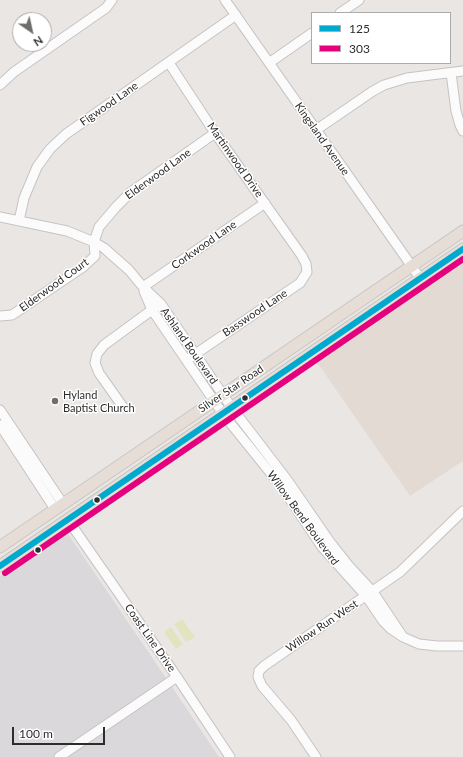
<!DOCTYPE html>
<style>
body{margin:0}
#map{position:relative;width:463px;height:757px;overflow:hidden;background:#eae6e4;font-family:Lato,sans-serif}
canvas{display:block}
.legend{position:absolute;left:311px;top:12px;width:140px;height:52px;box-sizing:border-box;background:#fff;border:1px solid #ababab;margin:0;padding:5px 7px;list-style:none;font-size:12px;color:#2d2d2d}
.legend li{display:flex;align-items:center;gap:8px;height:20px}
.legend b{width:20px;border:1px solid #ababab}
.north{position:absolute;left:12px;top:12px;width:40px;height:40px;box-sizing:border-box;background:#fff;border:1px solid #ababab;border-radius:50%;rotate:146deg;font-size:11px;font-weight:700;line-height:16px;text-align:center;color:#2d2d2d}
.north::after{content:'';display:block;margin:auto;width:14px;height:18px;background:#6f6e6d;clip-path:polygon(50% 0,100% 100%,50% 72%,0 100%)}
.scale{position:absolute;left:12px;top:727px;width:93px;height:18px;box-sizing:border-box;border:2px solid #2d2d2d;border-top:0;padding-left:5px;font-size:12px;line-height:14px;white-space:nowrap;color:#2d2d2d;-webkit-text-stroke:3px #fff;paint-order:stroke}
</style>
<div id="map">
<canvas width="463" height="757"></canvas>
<ul class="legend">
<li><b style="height:5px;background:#00a9ce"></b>125</li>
<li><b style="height:5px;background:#e5007d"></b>303</li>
</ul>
<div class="north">N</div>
<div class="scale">100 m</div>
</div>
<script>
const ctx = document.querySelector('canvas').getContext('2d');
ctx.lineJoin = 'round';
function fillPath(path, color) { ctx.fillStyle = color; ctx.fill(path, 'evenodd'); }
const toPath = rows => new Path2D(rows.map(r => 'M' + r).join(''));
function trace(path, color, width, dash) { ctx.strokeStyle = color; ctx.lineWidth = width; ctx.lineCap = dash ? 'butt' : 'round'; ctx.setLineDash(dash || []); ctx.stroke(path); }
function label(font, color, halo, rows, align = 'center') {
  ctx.font = font + ' Lato,sans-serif'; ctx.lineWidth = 3; ctx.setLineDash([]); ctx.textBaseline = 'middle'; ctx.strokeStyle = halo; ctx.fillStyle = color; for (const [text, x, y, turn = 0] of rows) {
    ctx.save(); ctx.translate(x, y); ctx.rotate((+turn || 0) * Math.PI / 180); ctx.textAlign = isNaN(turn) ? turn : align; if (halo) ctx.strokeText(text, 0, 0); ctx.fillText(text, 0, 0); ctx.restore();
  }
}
const industrial = toPath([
 [66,531,164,675,219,757,0,757,0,576]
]);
const education = toPath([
 [463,259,463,461,410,496,314,358,389,306,391,309]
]);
const pitch = toPath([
 [182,619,195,637,186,642,174,624],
 [171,627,183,644,176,649,164,632]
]);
const minor = toPath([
 [225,0,420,278],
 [340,13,359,0],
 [169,63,215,133,302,256,306,264,307,272,300,283,191,357],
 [269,63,312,33],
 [451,73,456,111,460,125,463,131],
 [0,85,14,72,106,8,112,0],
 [316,130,373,91,384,85,407,78,463,71],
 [0,217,67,231,94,242,104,248,129,270,143,287,161,304,232,408,288,481,330,542,349,566,373,592,403,637],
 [19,221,24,198,37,167,50,149,66,134,236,15],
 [143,287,265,203],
 [144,291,152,310,223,414,281,486,322,547,366,596,383,621,391,629,403,637,419,644,437,646,463,646],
 [0,316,12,315,83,267,95,256,94,242,99,227,116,207,131,192,215,133],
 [123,407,99,373,95,363,97,354,104,345,156,307],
 [0,410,63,504],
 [0,425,55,509],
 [68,520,177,677,230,757],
 [59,757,177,677],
 [316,757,291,720,262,686,258,677,259,671,264,666,400,572,463,511]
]);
const major = toPath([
 [0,547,463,231],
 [0,566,463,249]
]);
const bus1 = toPath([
 [0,566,463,249]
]);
const bus2 = toPath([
 [5,573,463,259]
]);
const markers = [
 [245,398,3.5,"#2d2d2d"],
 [55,401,4,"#6f6e6d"],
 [97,500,3.5,"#2d2d2d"],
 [38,550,3.5,"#2d2d2d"]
];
const streetNames = [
 ["Figwood Lane",109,104,-35],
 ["Kingsland Avenue",322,139,55],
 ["Martinwood Drive",235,160,55],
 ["Elderwood Lane",158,174,-36],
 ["Corkwood Lane",204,245,-35],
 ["Elderwood Court",54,285,-36],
 ["Basswood Lane",255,313,-34],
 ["Ashland Boulevard",189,346,55],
 ["Silver Star Road",231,389,-34],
 ["Willow Bend Boulevard",303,518,54],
 ["Willow Run West",322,626,-34],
 ["Coast Line Drive",150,638,55]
];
const poiNames = [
 ["Hyland",63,395],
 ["Baptist Church",63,408]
];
fillPath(industrial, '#dad8da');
fillPath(education, '#e3dbd3');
fillPath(pitch, '#e0e5bf');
trace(minor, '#c5c3c4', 11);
trace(major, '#c6c4c3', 13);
trace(minor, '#fcfbfb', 9);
trace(major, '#e6ded6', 11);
trace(bus1, '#00a9ce', 6);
trace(bus2, '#e5007d', 6);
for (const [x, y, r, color] of markers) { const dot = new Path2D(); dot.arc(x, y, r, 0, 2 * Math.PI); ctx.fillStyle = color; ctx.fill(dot); trace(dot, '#fff', 1.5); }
label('11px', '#2d2d2d', '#fff', streetNames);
label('11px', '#2d2d2d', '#fff', poiNames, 'left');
</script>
